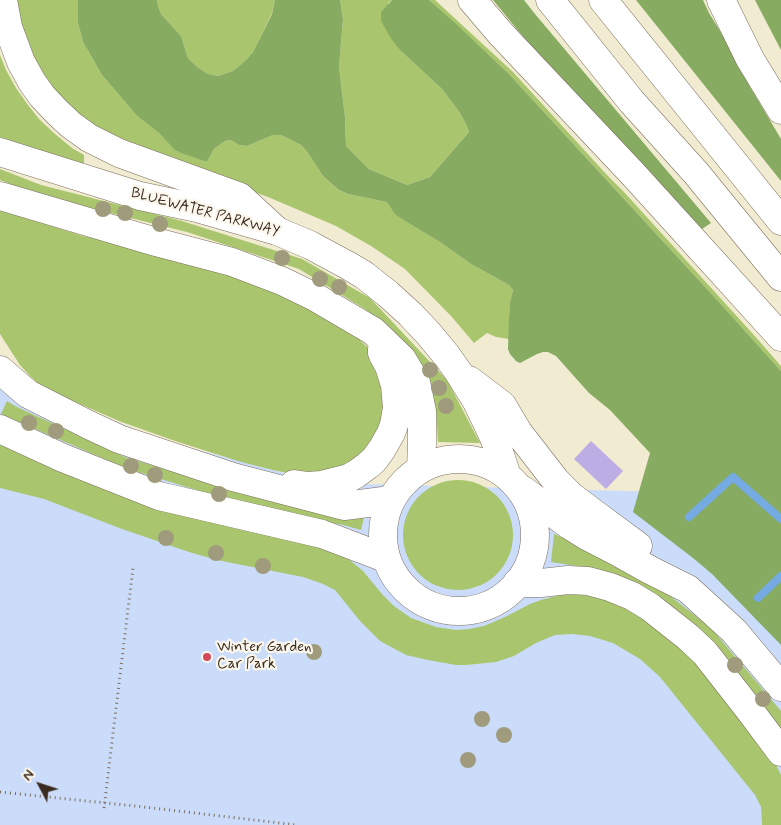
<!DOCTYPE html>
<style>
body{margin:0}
#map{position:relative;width:781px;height:825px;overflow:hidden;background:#f1ebd2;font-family:Mynerve,sans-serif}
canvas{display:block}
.north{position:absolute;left:15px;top:760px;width:50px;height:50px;-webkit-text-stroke:4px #fbf7ec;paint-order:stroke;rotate:310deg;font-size:14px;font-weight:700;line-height:20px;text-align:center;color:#3b2a1e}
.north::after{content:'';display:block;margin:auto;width:18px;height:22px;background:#3b2a1e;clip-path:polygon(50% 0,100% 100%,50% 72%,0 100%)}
</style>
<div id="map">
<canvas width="781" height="825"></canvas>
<div class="north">N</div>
</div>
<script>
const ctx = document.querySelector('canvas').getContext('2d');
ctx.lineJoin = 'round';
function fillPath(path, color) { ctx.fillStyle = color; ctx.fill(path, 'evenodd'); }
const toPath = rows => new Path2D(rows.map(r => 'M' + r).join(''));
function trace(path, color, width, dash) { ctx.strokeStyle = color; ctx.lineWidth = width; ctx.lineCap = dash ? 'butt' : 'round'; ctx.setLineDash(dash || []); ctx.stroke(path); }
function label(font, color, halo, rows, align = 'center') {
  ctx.font = font + ' Mynerve,sans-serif'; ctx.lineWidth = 4.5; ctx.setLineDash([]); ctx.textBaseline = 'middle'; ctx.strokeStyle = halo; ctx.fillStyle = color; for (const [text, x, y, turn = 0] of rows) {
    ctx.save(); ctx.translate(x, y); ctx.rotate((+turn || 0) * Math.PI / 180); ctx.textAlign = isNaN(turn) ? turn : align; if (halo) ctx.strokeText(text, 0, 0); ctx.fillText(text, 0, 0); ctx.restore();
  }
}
const built = toPath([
 [0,373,161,440,322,483,666,492,781,589,781,825,0,825]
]);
const green = toPath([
 [11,0,78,0,78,23,83,42,102,75,137,116,159,133,177,151,207,162,214,149,225,141,231,140,239,145,247,146,273,135,281,135,301,145,308,153,323,176,339,190,348,194,386,202,389,205,400,218,440,242,471,264,509,285,513,290,510,302,509,339,496,337,487,333,474,343,451,316,405,269,371,246,336,226,268,197,110,141,43,84],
 [157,0,275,0,272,13,253,52,246,60,233,71,218,76,208,74,196,66,188,58,181,36,161,14,158,6],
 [340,0,392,0,388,3,401,51,442,89,458,110,466,124,469,132,430,177,407,185,369,169,346,146,345,117,339,67,343,19],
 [429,0,435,0,513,72,607,175,624,192,753,334,781,366,781,371,718,301,508,73,491,57],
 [0,55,6,70,16,88,28,105,39,119,55,134,72,148,84,155,84,165,0,137],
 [0,169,41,185,182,221,302,259,370,298,447,380,480,443,438,442,436,410,420,364,365,309,299,269,187,232,38,195,0,180],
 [0,210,83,236,127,245,270,286,359,339,375,355,391,401,363,461,306,477,273,470,241,462,175,441,119,421,50,391,41,386,30,376,20,365,0,334],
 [7,401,17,407,125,457,245,494,365,513,361,530,343,525,242,504,125,468,1,414],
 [0,445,7,446,308,543,347,558,363,571,382,594,394,606,411,618,436,627,456,630,469,629,484,626,505,617,530,604,541,600,560,595,581,595,591,596,611,601,636,613,671,639,698,665,774,761,781,775,781,825,762,825,762,823,761,807,755,795,660,677,640,659,613,643,590,636,572,634,555,635,536,643,514,656,496,662,466,665,456,665,428,660,406,655,380,641,360,621,335,590,323,584,303,577,217,560,189,552,122,529,44,499,0,488],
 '403 535a55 55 0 1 1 110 0a55 55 0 1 1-110 0Z',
 [554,534,585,546,642,574,711,628,781,711,781,730,590,568,551,562]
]);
const forest = toPath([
 [78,0,157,0,158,6,161,14,181,36,188,58,196,66,208,74,218,76,233,71,246,60,253,52,272,14,275,0,340,0,343,19,339,67,345,117,346,146,369,169,407,185,430,177,469,132,466,124,458,110,442,89,401,51,392,40,381,21,381,12,392,0,429,0,454,22,508,73,718,301,781,371,781,645,712,574,693,558,633,512,650,453,610,410,589,393,556,356,548,352,543,352,537,354,520,363,516,361,510,354,508,349,509,319,510,302,513,290,509,285,471,264,440,242,400,218,395,214,389,205,386,202,348,194,339,190,323,176,308,153,301,145,281,135,273,135,247,146,239,145,231,140,225,141,214,149,207,162,181,153,175,150,159,133,137,116,102,75,83,42,78,23],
 [493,0,524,0,535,14,711,223,702,229,534,50],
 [636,0,703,0,709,13,731,49,749,85,781,139,781,181],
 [755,0,781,0,781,50,757,4]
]);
const stream = toPath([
 [689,517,733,477,781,519],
 [758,598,781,576]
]);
const building = toPath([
 [591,441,623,471,606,489,574,459]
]);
const path = toPath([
 [0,792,144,807,297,825],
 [104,808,133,568]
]);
const street = toPath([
 [0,152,140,196,197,208,277,231,310,245,349,266,364,275,388,294,410,314,428,333,447,356,459,373,476,400,489,427,495,440,507,476],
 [0,196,156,242,232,262,282,281,315,297,373,331,402,359,416,382,422,411,422,443,421,469],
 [0,370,28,394,89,425,119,439,233,477,344,506,391,500],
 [469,380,502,405,518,432,556,481,571,496,592,512,638,546],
 [0,429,63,458,159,496,322,534,385,558],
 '383 535a76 76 0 1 1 152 0a76 76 0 1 1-152 0Z',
 [294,484,308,486,321,485,349,478,356,474,367,466,374,460,382,449,391,433,394,425,397,408,395,385,389,366,382,353,382,349],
 [523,490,569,525,585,535,616,551,650,570,688,589,734,631,781,687],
 [517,583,541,583,568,580,588,581,610,587,632,596,650,607,688,637,705,653,751,712,781,752]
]);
const secondary = toPath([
 [3,0,8,27,21,62,32,82,42,96,57,112,71,125,89,138,119,153,240,197,277,231],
 [472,0,501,34,633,174,781,337],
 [550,0,632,102,696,173,781,277],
 [603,0,781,221],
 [721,0,750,59,781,110]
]);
const trees = [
 [103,209],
 [125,213],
 [160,224],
 [282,258],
 [320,279],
 [339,287],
 [430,370],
 [439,388],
 [446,406],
 [29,423],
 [56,431],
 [131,466],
 [155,475],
 [219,494],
 [166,538],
 [216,553],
 [263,566],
 [314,652],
 [735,665],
 [763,699],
 [482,719],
 [504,735],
 [468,760]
];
const markers = [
 [207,657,5,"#d1495b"]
];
const streetNames = [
 ["BLUEWATER PARKWAY",205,213,15]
];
const poiNames = [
 ["Winter Garden",217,648],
 ["Car Park",217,665]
];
fillPath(built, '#cadcf9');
fillPath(green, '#a9c66e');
fillPath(forest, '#86ab61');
trace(stream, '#75aae2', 8);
fillPath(building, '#bcaee4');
trace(street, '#7b6e5d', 29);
trace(secondary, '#7b6e5d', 29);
trace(path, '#7b6e5d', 3, [1, 4]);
trace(street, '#fff', 28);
trace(secondary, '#fff', 28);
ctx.fillStyle = '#9f9b7c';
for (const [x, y] of trees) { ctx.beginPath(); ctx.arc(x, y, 8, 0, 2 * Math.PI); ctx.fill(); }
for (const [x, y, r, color] of markers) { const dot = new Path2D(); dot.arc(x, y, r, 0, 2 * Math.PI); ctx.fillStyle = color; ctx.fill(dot); trace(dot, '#fbf7ec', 2); }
label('15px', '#3b2a1e', '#fbf7ec', streetNames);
label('15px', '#3b2a1e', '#fbf7ec', poiNames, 'left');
</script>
